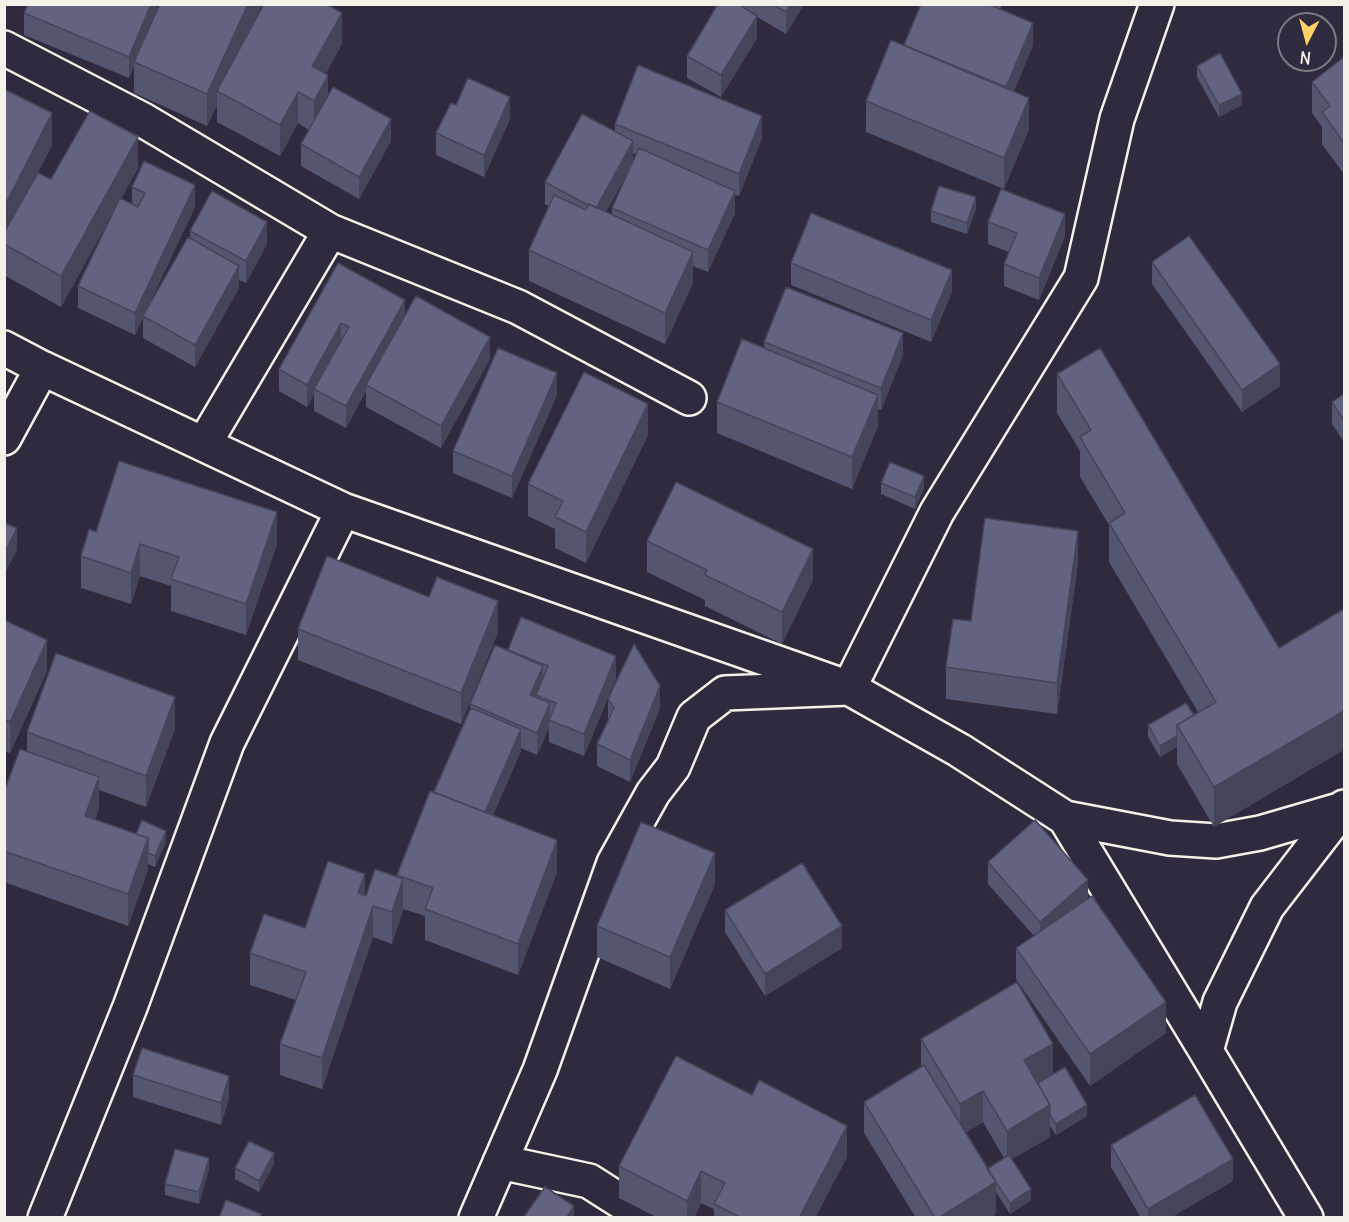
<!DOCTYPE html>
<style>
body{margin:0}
#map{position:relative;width:1349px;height:1222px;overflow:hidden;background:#2f2a3d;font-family:Delius,sans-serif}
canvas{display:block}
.frame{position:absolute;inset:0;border:6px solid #f4f1e8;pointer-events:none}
.north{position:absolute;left:1277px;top:12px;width:60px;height:60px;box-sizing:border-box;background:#2f2a3d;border:2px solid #7e7a81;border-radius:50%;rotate:186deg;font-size:16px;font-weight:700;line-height:24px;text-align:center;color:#f4f1e8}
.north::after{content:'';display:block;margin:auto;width:21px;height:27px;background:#ffd166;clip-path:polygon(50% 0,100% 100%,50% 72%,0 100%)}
</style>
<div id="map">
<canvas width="1349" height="1222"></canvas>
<div class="frame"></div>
<div class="north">N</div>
</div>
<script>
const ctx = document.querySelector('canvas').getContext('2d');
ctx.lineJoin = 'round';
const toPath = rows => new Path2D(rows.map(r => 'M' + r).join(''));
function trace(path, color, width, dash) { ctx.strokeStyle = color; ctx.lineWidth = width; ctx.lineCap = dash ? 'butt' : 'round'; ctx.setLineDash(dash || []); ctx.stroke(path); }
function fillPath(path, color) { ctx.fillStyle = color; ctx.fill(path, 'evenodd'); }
const minor = toPath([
 [4,48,143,120,330,231,518,307,689,398],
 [4,348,42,368,343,510,849,688,959,750,1065,818,1170,838,1216,841,1260,833,1339,810],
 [4,438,42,368],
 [204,444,330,231],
 [1065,818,1206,1051],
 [500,1162,589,1181,647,1218],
 [45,1218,130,1007,227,743,343,510],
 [476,1218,540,1070,614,863,653,793,673,767,694,717,725,693,849,688,937,512,1081,278,1117,119,1157,4],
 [1306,1218,1206,1051,1220,1002,1267,907,1344,807]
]);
const wall = toPath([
 [157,4,157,12,262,4,253,25,342,44,326,73,328,95,391,141,359,199,301,166,301,144,309,130,298,123,280,156,217,122,217,105,207,126,134,93,134,66,129,78,24,35,24,13],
 [718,4,804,4,786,34,757,17,757,38,721,97,687,78,687,56],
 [921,4,1002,4,1000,9,1033,45,1014,91,1029,129,1004,189,866,132,866,101,904,46],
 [1344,57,1344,174,1322,144,1322,127,1312,113,1312,82],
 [1197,66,1242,105,1219,117,1197,77],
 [4,89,52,145,31,186,51,179,138,168,121,199,132,204,132,187,195,207,145,313,190,238,190,231,267,244,246,283,239,280,239,288,195,367,143,338,143,317,135,335,78,308,78,286,112,214,61,307,4,275],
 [456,105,510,119,484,177,436,155,436,133],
 [615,124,762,138,739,196,735,195,735,213,708,272,693,266,693,283,665,344,529,281,529,250,549,206,545,204,545,182,615,131],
 [633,153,637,155,612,208,612,215,606,212,633,163],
 [976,209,967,234,931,222,931,211],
 [988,222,1065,236,1039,300,1004,286,1004,264,1009,252,988,244],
 [1152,262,1280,386,1242,412,1152,284],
 [338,263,405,316,490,359,441,448,366,407,366,391,346,428,314,411,314,394,307,407,279,391,279,369],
 [791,263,952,292,931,342,791,285],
 [764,342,903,355,881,410,878,409,878,426,852,489,717,433,717,402,764,348],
 [1057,374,1279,648,1214,827,1177,764,1177,747,1160,757,1148,737,1148,725,1194,715,1198,712,1109,562,1109,525,1080,477,1080,451,1057,413],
 [1344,394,1344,442,1332,424,1332,402],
 [557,395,512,498,453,473,453,451],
 [648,435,586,563,555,548,555,529,528,516,528,484],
 [881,483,924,488,915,509,881,494],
 [96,532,277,544,246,635,171,611,171,586,140,576,131,604,81,588,81,556],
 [647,541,813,580,782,644,705,606,705,600,647,572],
 [1078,563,1057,714,946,699,946,667,971,621],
 [4,620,47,671,10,753,4,751],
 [298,629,498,632,461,724,298,660],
 [508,650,616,678,584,756,549,742,549,728,537,755,521,748,521,751,493,815,557,872,518,975,425,940,425,916,403,909,392,944,373,937,322,1089,280,1075,280,1044,296,1000,250,985,250,953,305,928,365,895,397,877,397,875,470,708,470,704],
 [608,699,660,708,630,782,597,766,597,744,608,720],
 [175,729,146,807,99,790,99,809,95,820,136,834,166,842,155,867,148,864,148,870,128,926,4,882,4,792,27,752,27,732],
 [988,862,1088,899,1166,1033,1090,1086,1016,979,1016,948,1034,936,988,884],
 [715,884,670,989,597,957,597,926],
 [725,910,842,948,765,996,725,932],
 [921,1039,1053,1074,1087,1116,1056,1135,1050,1126,1050,1137,1012,1159,1031,1200,1010,1214,996,1192,996,1214,990,1218,916,1218,864,1133,864,1102,921,1067],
 [983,1122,1004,1158,987,1169,965,1133],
 [133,1075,229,1098,221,1125,133,1097],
 [1111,1145,1233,1181,1170,1218,1141,1218,1111,1167],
 [847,1157,815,1218,714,1218,714,1209,701,1203,694,1218,658,1218,619,1198,619,1166],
 [274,1164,259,1192,235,1179,235,1168],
 [209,1169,199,1204,165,1195,165,1184]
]);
const shadedWall = toPath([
 [151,4,157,4,157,12,134,62,134,66,129,78,129,57],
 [248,4,262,4,222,94,217,91,217,105,207,126,207,94],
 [791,4,804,4,786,34,786,12],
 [342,13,342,44,312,97,312,66],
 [757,16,757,38,721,97,721,75],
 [1033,23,1033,45,1006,109,1006,87],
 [328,75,328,106,314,132,314,101],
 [298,92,298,123,280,156,280,125],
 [1242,94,1242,105,1219,117,1219,105],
 [510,97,510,119,484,177,484,155],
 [1029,98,1029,129,1004,189,1004,158],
 [52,113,52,145,4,238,4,207],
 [762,116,762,138,739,196,739,174],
 [391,119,391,141,359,199,359,177],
 [138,137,138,168,61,307,61,276],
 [633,141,633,163,595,231,595,209],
 [195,185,195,207,135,335,135,313],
 [735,191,735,213,708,272,708,250],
 [976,197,976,209,967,234,967,223],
 [1065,214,1065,236,1039,300,1039,278],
 [267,222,267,244,246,283,246,261],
 [693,252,693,283,665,344,665,313],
 [239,266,239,288,195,367,195,345],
 [952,270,952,292,931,342,931,320],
 [405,300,405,322,366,385,366,391,346,428,346,406],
 [341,323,341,345,314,389,314,394,307,407,307,385],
 [903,333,903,355,881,410,881,388],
 [490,337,490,359,441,448,441,426],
 [1280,364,1280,386,1242,412,1242,390],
 [557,373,557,395,512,498,512,476],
 [878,395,878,426,852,489,852,457],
 [648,404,648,435,586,563,586,532],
 [924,476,924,488,915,509,915,497],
 [277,512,277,544,246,635,246,604],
 [17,528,17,550,4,575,4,554],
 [1078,531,1078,563,1057,714,1057,683],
 [140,544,140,576,131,604,131,573],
 [813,549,813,580,782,644,782,612],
 [498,601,498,632,461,724,461,693],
 [47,640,47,671,10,753,10,722],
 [616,656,616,678,584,756,584,734],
 [543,666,543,688,536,695,536,703,530,695],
 [660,686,660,708,630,782,630,760],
 [175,697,175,729,146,807,146,776],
 [550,703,549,728,537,755,537,733],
 [1344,711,1344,750,1214,827,1214,787],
 [521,729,521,751,483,839,483,818],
 [1177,736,1177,747,1160,757,1160,746],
 [99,777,99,809,85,848,85,816],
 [166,831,166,842,155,867,155,856],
 [148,838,148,870,128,926,128,894],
 [557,840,557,872,518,975,518,944],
 [715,853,715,884,670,989,670,957],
 [365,874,365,905,358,893],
 [403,879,403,911,392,944,392,912],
 [1088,880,1088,902,1040,944,1040,922],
 [373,906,373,937,322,1089,322,1058],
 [842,926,842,948,765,996,765,974],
 [1166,1002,1166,1033,1090,1086,1090,1054],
 [1053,1044,1053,1075,1024,1092,1024,1060],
 [229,1076,229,1098,221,1125,221,1103],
 [983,1091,983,1122,960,1136,960,1104],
 [1050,1105,1050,1137,1007,1162,1007,1131],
 [1087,1105,1087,1116,1056,1135,1056,1124],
 [847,1126,847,1157,815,1218,799,1218],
 [274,1153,274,1164,259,1192,259,1181],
 [209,1158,209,1169,199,1204,199,1192],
 [1233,1159,1233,1181,1170,1218,1148,1218,1148,1209],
 [701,1171,701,1203,694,1218,687,1218,687,1201],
 [996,1182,996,1214,990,1218,938,1218],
 [1031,1189,1031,1200,1010,1214,1010,1203],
 [574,1206,574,1218,566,1218]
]);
const building = toPath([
 [28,4,151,4,129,57,24,13,28,4],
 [160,4,248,4,207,94,134,62,160,4],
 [264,4,326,4,342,13,312,66,328,75,314,101,298,92,280,125,217,91,264,4],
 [718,4,738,4,757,16,721,75,687,56,718,4],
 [772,4,791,4,786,12,772,4],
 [921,4,988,4,1033,23,1006,87,904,45,921,4],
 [891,40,1029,98,1004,158,866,101,891,40],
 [1220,53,1242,94,1219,105,1197,66,1220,53],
 [1344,57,1344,143,1322,112,1330,106,1312,82,1344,57],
 [638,65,762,116,739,174,615,124,638,65],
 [468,78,510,97,484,155,436,133,451,103,456,105,468,78],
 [333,87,391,119,359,177,301,144,333,87],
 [4,89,52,113,4,207,4,89],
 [90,111,138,137,61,276,4,244,4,233,38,173,51,179,90,111],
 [582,114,633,141,596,208,589,204,588,205,545,182,582,114],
 [639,148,735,191,708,250,612,208,639,148],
 [144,161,195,185,135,313,78,286,120,198,138,207,145,193,132,187,144,161],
 [939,186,976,197,967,223,931,211,939,186],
 [1001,189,1065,214,1039,278,1004,264,1017,233,988,222,1001,189],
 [212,191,267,222,246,261,190,231,212,191],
 [554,195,586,210,589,204,693,252,665,313,529,250,554,195],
 [811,213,952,270,931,320,791,263,811,213],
 [1189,236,1280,364,1242,390,1152,262,1189,236],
 [188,237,239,266,195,345,143,316,188,237],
 [338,263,405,300,346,406,314,389,349,327,341,323,307,385,279,369,338,263],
 [786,287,903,333,881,388,764,342,786,287],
 [416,296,490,337,441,426,366,385,416,296],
 [742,339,878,395,852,457,717,402,742,339],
 [498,348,557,373,512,476,453,451,498,348],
 [1100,348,1279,648,1344,609,1344,711,1214,787,1177,725,1216,702,1109,523,1125,513,1080,437,1091,430,1057,374,1100,348],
 [584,372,648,404,586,532,555,517,563,501,528,484,584,372],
 [1344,394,1344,421,1332,402,1344,394],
 [119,461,277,512,246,604,171,579,179,557,140,544,131,573,81,556,89,529,96,532,119,461],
 [890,462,924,476,915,497,881,483,890,462],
 [676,482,813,549,782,612,705,575,707,570,647,541,676,482],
 [985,518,1078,531,1057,683,946,667,953,619,971,621,985,518],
 [4,523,17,528,4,554,4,523],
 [327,556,429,597,437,577,498,601,461,693,298,629,327,556],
 [521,617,616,656,584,734,549,720,556,703,536,695,548,666,508,650,521,617],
 [4,620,47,640,10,722,4,719,4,620],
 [634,644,660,686,630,760,597,744,614,708,608,699,634,644],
 [495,645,543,666,530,695,550,703,537,733,470,704,495,645],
 [56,653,175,697,146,776,27,732,56,653],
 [1186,703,1194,715,1177,725,1177,736,1160,746,1148,725,1186,703],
 [471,708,521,729,485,812,434,792,471,708],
 [20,749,99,777,85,816,148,838,128,894,4,851,4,792,20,749],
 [430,791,557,840,518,944,425,909,433,888,397,875,430,791],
 [142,820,166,831,155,856,148,853,148,838,136,834,142,820],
 [1035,820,1088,880,1040,922,988,862,1035,820],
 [641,822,715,853,670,957,597,926,641,822],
 [328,861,365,874,358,893,366,896,375,869,403,879,392,912,373,906,322,1058,280,1044,306,972,250,953,264,914,305,928,328,861],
 [802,863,842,926,765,974,725,910,802,863],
 [1092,896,1166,1002,1090,1054,1016,948,1092,896],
 [1017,982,1053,1044,1024,1060,1050,1105,1007,1131,983,1091,960,1104,921,1039,1017,982],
 [142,1048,229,1076,221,1103,133,1075,142,1048],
 [676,1056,752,1095,759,1080,847,1126,799,1218,742,1218,714,1204,725,1183,701,1171,687,1201,619,1166,676,1056],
 [924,1065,996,1182,938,1218,935,1218,864,1102,924,1065],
 [1065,1067,1087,1105,1056,1124,1050,1115,1050,1105,1038,1083,1065,1067],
 [1195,1095,1233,1159,1148,1209,1111,1145,1195,1095],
 [249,1141,274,1153,259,1181,235,1168,249,1141],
 [175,1149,209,1158,199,1192,165,1184,175,1149],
 [1009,1155,1031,1189,1010,1203,987,1169,1009,1155],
 [545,1187,574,1206,566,1218,523,1218,545,1187],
 [226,1200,261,1214,260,1218,219,1218,226,1200]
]);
trace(minor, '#f4f1e8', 38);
trace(minor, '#2f2a3d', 33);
fillPath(wall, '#54556e');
fillPath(shadedWall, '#45455a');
fillPath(building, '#626380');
trace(building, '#45455a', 1.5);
</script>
